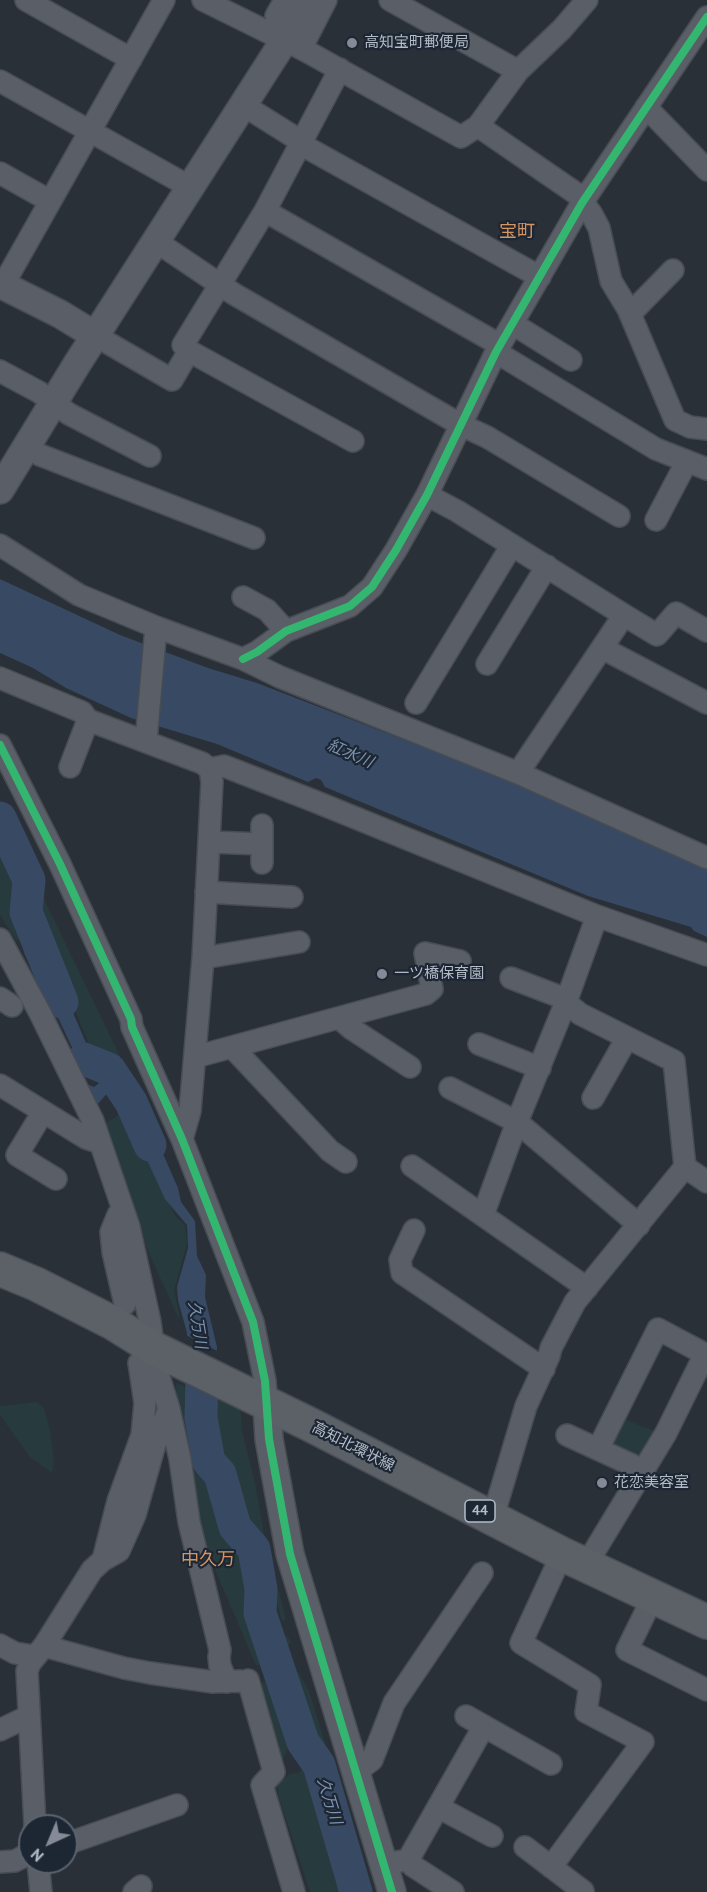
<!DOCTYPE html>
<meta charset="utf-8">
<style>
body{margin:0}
#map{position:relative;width:707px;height:1892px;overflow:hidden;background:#2a3038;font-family:"PT Sans",sans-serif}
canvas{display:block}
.north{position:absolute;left:18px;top:1814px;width:60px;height:60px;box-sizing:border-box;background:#1d2633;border:2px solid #59626f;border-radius:50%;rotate:224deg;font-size:16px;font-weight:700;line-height:24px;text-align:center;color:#b4bcc9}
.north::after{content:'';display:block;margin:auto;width:21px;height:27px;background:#848b96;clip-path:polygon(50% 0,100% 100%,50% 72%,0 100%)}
</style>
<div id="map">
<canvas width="707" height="1892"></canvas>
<div class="north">N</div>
</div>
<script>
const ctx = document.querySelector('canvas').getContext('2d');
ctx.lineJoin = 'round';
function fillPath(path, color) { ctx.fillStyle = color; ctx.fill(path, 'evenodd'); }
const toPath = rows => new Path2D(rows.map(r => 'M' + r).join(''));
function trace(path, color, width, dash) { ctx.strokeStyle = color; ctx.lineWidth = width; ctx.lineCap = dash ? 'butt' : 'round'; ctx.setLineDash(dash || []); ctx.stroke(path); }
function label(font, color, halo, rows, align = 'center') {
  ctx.font = font + ' "PT Sans","Noto Sans JP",sans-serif'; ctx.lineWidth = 4.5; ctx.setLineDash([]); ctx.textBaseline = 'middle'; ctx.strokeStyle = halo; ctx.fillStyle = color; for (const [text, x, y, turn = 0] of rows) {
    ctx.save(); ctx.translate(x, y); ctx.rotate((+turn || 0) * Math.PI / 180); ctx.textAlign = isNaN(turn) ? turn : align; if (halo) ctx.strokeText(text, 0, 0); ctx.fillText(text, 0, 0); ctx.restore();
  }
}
const green = toPath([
 [0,836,18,872,21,901,30,930,41,957,34,956,25,948,20,939,16,940,0,915],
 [31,872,128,1073,126,1077,117,1058,95,1058,56,965,49,960,32,911,34,887],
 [122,1113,129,1117,175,1216,185,1225,187,1244,174,1290,180,1317,178,1317,148,1251,131,1199,109,1146,104,1124],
 [176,1383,184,1386,192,1401,206,1465,215,1476,230,1531,248,1552,250,1571,248,1584,258,1621,255,1630,265,1653,264,1665,256,1665,201,1537,177,1410],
 [218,1394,240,1404,242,1431,255,1483,265,1539,286,1619,282,1621,261,1543,237,1523,223,1475,220,1455,216,1450,214,1456,211,1453,205,1423,207,1418,206,1402],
 [37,1402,44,1408,50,1431,54,1461,52,1473,29,1456,0,1415,0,1406],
 [624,1419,656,1432,644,1453,632,1457,615,1449,612,1441],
 [267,1615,291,1641,283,1656,277,1653,273,1644,265,1617],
 [298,1672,309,1691,371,1892,363,1892,322,1759,310,1739,297,1698,295,1674],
 [265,1681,273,1685,280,1700,288,1717,293,1737,283,1759,260,1693,260,1684],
 [305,1760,314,1773,350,1892,310,1892,279,1798,277,1784,290,1774,299,1773,303,1769]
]);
const water = toPath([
 [0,579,120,635,208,668,257,683,534,790,707,866,707,937,694,931,691,927,588,896,325,787,321,780,316,778,308,782,217,744,131,718,66,688,33,668,0,653],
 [23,946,32,957,53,966,92,1057,103,1061,113,1055,129,1079,110,1090,97,1105,85,1083,94,1087,102,1081,90,1070,83,1071,54,1009,24,953],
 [138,1097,178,1188,181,1202,195,1221,197,1256,206,1275,205,1297,217,1347,215,1391,205,1400,203,1415,198,1421,195,1405,187,1390,187,1333,178,1300,177,1287,188,1248,187,1225,165,1199,123,1108]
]);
const pier = toPath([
 [184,1334,219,1352,217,1392,210,1399,184,1386]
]);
const river = toPath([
 [0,818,29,880,26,912,62,1002],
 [84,1059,109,1069,131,1102,150,1145],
 [202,1374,201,1418,209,1462,220,1474,235,1527,254,1549,261,1589,260,1613,303,1742,319,1765,356,1892]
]);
const minor = toPath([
 [26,0,131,59],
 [203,0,306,51,461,137,478,126],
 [285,0,276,16,284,41,306,39,326,0],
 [390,0,518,71],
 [587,0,562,29,518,71,478,126,577,194,591,213,599,228,611,281,628,309,675,420,690,427,707,429],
 [0,81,190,187],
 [243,105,299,140,304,146,540,277],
 [646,107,707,170],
 [0,173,50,201],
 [265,211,500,345],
 [157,242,234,294,461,425,487,437,619,516],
 [3,285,164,0],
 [630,314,673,270],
 [513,324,571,360],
 [96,336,172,380,189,351,183,345,265,211,340,69],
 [189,351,353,441],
 [496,352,656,449,707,469],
 [0,371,39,392,69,414,150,456],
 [27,447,40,455,254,538],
 [427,495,457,511,624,615,518,773],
 [656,520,687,461],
 [0,545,79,595,156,627,243,659,280,677,518,773,707,858],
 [243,597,267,610,286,631],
 [624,615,657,635,676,613,707,631],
 [602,648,707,703],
 [243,659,257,652,286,631,350,606,372,587,396,550,427,495,496,352,582,203,707,17],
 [487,664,547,566],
 [0,678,82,712,88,720,202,763,210,769,212,782,203,958,190,1111,182,1139],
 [416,703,512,545],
 [146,741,156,627],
 [0,745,60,864,131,1019,132,1027,182,1139,253,1322,265,1381,267,1405],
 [70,767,88,720],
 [210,769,224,766,314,801,597,916,707,955],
 [210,842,262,844],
 [262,863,262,825],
 [206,892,292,897],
 [597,916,566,1002,517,1122,639,1225],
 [0,939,40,1013,93,1121,129,1227,150,1322,156,1367,169,1409,180,1459,189,1522,220,1650,219,1657,220,1666,227,1682],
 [203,958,299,942],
 [0,998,12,1006],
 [339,1018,352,1029,410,1067],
 [479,1044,540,1068],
 [232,1047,330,1151,346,1162],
 [195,1057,426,994,432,989,425,953,460,961],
 [0,1085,86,1138,98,1142],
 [450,1088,517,1122,483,1215],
 [593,1098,627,1038],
 [43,1112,17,1155,56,1179],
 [412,1166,587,1288],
 [685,1167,707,1182],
 [123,1209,118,1215,111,1232,113,1252,125,1304],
 [414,1230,400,1260,402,1273,544,1369],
 [567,1435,643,1470],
 [493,1517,526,1406,549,1356,551,1348,575,1302,685,1167,674,1061,580,1014,558,996,511,978],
 [103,1560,118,1501,142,1435,145,1403,139,1363],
 [586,1565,666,1433,705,1354,658,1329,598,1449],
 [653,1597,627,1650,707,1690],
 [0,1645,15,1653,34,1656],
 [44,1646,124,1668,150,1673,213,1682,241,1681],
 [248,1680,274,1772,262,1785,294,1892],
 [466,1716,551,1764],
 [0,1730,29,1716],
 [356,1772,372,1760,394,1703,482,1573],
 [438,1807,492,1836],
 [35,1826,27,1671,30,1663,44,1646,92,1570,103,1560,119,1551,135,1515,155,1444,169,1409],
 [66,1844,177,1805],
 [525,1847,583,1891],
 [408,1860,413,1866,453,1892],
 [0,1862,15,1861,30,1853],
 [38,1862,41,1892],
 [383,1864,408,1860,484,1726],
 [551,1867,643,1742,586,1712,590,1685,521,1643,562,1554],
 [134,1892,141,1886]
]);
const tertiary = toPath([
 [0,284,60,314,96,336],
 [0,490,77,364,284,41,306,0],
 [267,1405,269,1439,290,1554,392,1892]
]);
const primary = toPath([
 [0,1269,36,1284,113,1323,153,1348,309,1424,562,1554,707,1622]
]);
const cycleway = toPath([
 [243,659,257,652,286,631,350,606,372,587,396,550,427,495,496,352,582,203,707,17],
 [0,745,60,864,131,1019,132,1027,182,1139,253,1322,265,1381,269,1439,290,1554,392,1892]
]);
const markers = [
 [352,43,6,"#848b96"],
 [382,974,6,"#848b96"],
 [602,1483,6,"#848b96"]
];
const shields = [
 [480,1511,30]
];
const shieldNames = [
 ["44",480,1511]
];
const poiNames = [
 ["高知宝町郵便局",364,43],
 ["一ツ橋保育園",394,974],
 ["花恋美容室",614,1483]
];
const streetNames = [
 ["高知北環状線",353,1447,27]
];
const waterNames = [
 ["紅水川",350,754,24],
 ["久万川",197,1325,81],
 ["久万川",329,1801,73]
];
const quarterNames = [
 ["宝町",517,232],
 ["中久万",208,1560]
];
fillPath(green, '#273a3e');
fillPath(water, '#384963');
fillPath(pier, '#2a3038');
trace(river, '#384963', 33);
trace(minor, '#484c53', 24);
trace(tertiary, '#484c53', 30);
trace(primary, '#484c55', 36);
trace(minor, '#5a5e66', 21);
trace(tertiary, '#5a5e66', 27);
trace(primary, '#5c6168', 33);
trace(cycleway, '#33b770', 8);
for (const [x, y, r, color] of markers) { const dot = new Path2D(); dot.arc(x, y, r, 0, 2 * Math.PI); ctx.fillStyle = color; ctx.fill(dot); trace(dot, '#1d2633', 2); }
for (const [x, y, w] of shields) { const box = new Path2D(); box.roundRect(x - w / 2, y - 11, w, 22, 4.5); ctx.fillStyle = '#1d2633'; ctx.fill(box); trace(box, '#b4bcc9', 1.5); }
label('bold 14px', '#b4bcc9', null, shieldNames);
label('15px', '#b4bcc9', '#1d2633', poiNames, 'left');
label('15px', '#b4bcc9', '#1d2633', streetNames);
label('italic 16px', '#7c92b1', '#1d2633', waterNames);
label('18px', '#d59563', '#1d2633', quarterNames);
</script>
